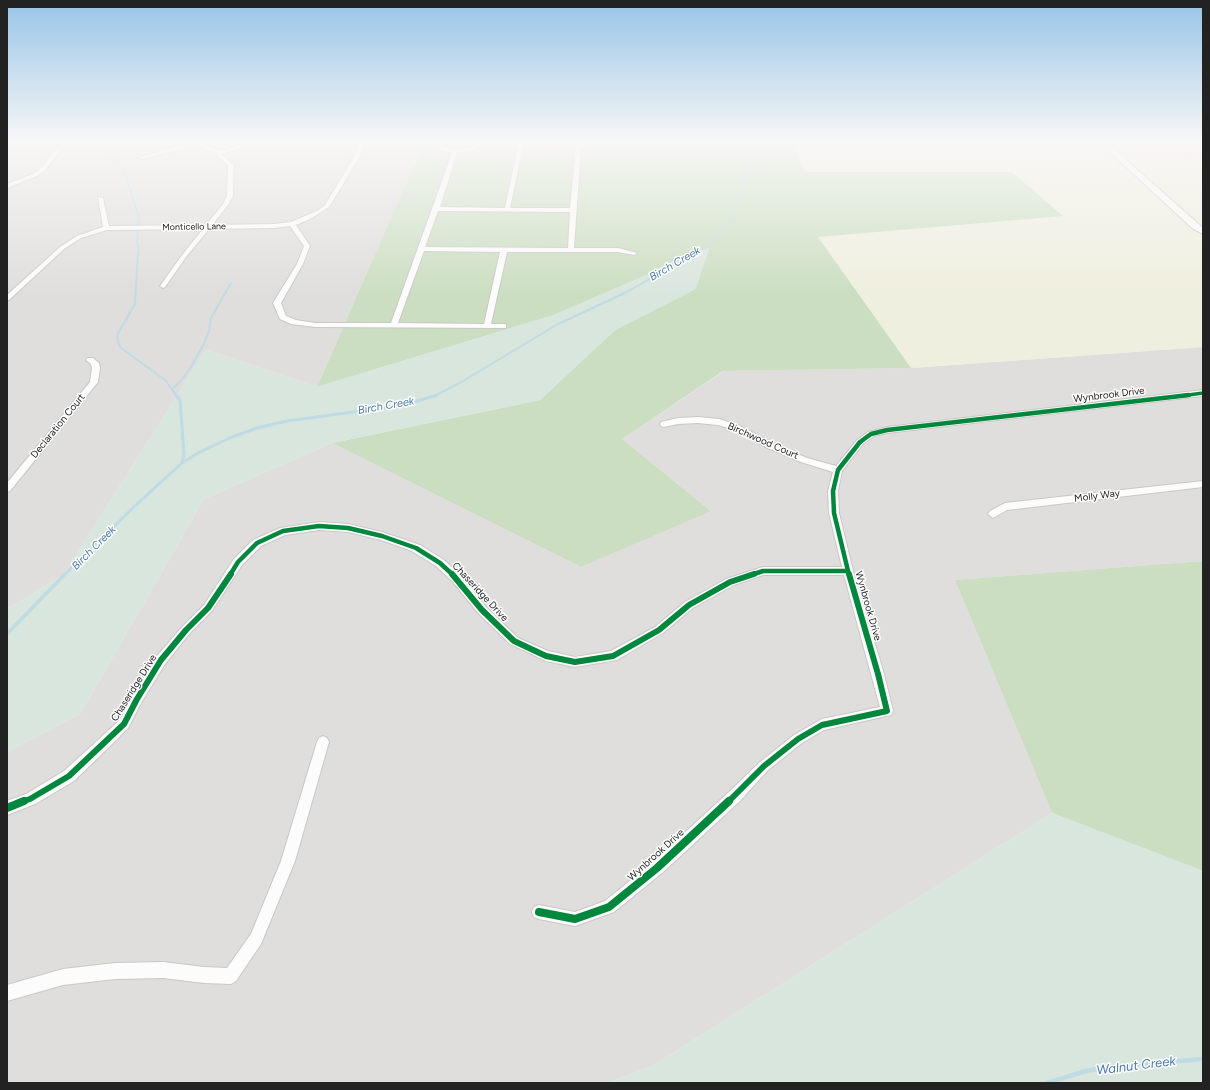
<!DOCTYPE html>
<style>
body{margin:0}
#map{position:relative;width:1210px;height:1090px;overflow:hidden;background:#f0eeeb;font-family:Figtree,sans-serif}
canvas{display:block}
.frame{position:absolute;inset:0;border:8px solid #222;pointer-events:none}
</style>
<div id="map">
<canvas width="1210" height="1090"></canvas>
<div class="frame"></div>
</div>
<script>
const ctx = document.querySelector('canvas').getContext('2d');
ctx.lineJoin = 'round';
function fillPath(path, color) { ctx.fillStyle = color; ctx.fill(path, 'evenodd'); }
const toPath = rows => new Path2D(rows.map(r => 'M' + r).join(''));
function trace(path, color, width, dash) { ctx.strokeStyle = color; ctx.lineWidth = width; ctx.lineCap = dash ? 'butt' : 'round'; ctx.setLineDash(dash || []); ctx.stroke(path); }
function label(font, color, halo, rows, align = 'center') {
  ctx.font = font + ' Figtree,sans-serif'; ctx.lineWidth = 3; ctx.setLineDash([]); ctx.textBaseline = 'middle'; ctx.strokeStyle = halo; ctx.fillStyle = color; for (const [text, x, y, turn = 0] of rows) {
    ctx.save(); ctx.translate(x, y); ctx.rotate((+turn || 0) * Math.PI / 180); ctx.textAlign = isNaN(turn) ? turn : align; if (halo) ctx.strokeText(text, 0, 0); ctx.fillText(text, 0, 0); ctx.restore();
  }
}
const residential = toPath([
 [7,142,424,142,317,387,206,350,63,575,7,609],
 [1203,347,1203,561,955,580,1052,813,654,1065,607,1083,7,1083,7,752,80,714,204,499,332,443,581,567,710,510,622,439,724,371,911,368]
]);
const commercial = toPath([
 [1103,142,1203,142,1203,160,1124,159]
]);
const farmland = toPath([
 [791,142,1103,142,1124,159,1203,160,1203,347,911,368,818,237,1062,215,1012,172,804,172]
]);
const forest = toPath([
 [424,142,791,142,805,172,1012,172,1063,216,818,237,911,368,723,371,622,439,711,511,581,567,332,443,540,400,615,330,695,289,709,248,554,315,317,387],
 [1203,561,1203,871,1052,813,955,580]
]);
const wetland = toPath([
 [709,248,696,289,615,330,540,400,332,443,204,499,80,714,7,752,7,609,63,575,206,350,317,387,554,315],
 [1052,813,1203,871,1203,1083,607,1083,654,1065]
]);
const streamFar4 = toPath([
 [103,145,114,157,125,173,139,217,137,241,139,254],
 [694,254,713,241,728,223,766,142]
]);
const streamFar3 = toPath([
 [138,253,135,304,117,335,118,342,121,348,165,380,177,396],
 [173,388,181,381,191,367,204,344,209,331,211,318,231,283],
 [434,396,458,384,558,324,625,293,695,253]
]);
const streamFar2 = toPath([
 [176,395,180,400,184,454,182,463],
 [64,575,136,505,182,463,200,452,232,437,257,428,287,421,404,405,437,395]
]);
const streamFar1 = toPath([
 [7,634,65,574]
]);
const stream = toPath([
 [1047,1083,1086,1071,1107,1067,1203,1059]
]);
const minor = toPath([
 [192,142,200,142,218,151,256,142,264,142,221,154,234,165,233,196,228,205,212,225,274,224,291,222,319,210,325,205,352,160,360,142,366,142,358,160,329,207,310,219,296,225,310,246,303,264,281,303,286,316,296,320,315,323,391,323,452,153,439,149,436,146,439,142,443,142,442,146,443,147,455,150,471,148,475,142,599,144,600,145,597,147,581,147,574,248,618,248,637,253,634,255,618,252,507,252,491,324,506,324,506,328,503,328,315,327,291,324,280,319,273,303,297,264,304,246,290,226,274,228,209,229,186,257,165,287,163,288,160,286,182,255,203,229,107,230,81,238,64,249,9,300,7,301,7,295,60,247,77,236,103,227,98,197,103,198,109,226,206,225,223,204,227,196,228,165,215,154,196,144,143,159,138,158,192,142],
 [479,146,518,146,505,208,440,207,457,153,475,150,479,146],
 [523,146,576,147,570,208,510,208,523,146],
 [438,211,570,212,568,248,425,247,438,211],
 [424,251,500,252,484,324,398,323,424,251],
 [56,149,61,150,44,171,37,176,7,188,7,184,33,174,40,169,56,149],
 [87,358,93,358,99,363,100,368,98,382,10,491,7,492,7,483,90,382,92,368,91,364,86,360,87,358],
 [1203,390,1203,396,887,433,874,436,863,444,842,471,838,491,839,513,853,571,884,674,893,711,891,715,824,730,802,743,768,770,740,801,662,873,614,912,575,926,539,919,534,917,532,912,534,907,539,905,575,912,605,901,652,863,730,791,760,762,794,735,822,719,880,707,844,575,763,575,734,585,693,608,663,633,617,660,575,667,546,661,510,644,478,613,453,582,436,566,412,551,381,540,348,532,319,530,285,535,261,546,242,565,212,611,190,633,165,664,141,703,128,728,105,751,74,781,35,804,7,815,7,801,26,794,64,771,120,720,133,695,157,656,182,627,204,605,234,559,253,540,280,528,319,522,348,524,382,532,420,545,444,560,461,576,486,607,518,638,548,651,575,657,611,651,655,627,685,602,726,579,763,567,842,567,829,513,828,491,833,472,801,462,768,448,732,429,718,425,698,423,678,424,664,427,661,426,660,424,661,422,678,418,698,417,719,419,738,425,774,444,807,458,836,466,857,440,868,432,887,427,1203,390],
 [1203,481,1203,487,1007,510,993,518,988,514,990,511,1005,503,1203,481],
 [323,736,327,738,329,742,295,861,261,944,236,981,231,984,204,983,163,978,115,979,63,985,7,1001,7,985,63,969,115,963,163,962,204,967,227,968,251,934,281,861,317,742,319,738,323,736]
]);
const tertiary = toPath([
 [1099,142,1106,142,1203,228,1203,234,1192,228,1099,142]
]);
const cyclewayFar3 = toPath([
 [1181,396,1203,393]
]);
const cyclewayFar2 = toPath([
 [230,575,238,562,257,543,283,531,319,526,348,528,382,536,416,548,440,563,453,575],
 [751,575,763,571,848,571],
 [849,575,834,513,833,491,838,470,860,442,871,434,887,430,1189,395]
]);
const cyclewayFar1 = toPath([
 [452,574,482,610,514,641,546,656,575,662,613,656,659,630,689,605,730,582,754,574],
 [21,802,30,799,69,776,124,724,137,699,161,660,186,630,208,608,231,574],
 [728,802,764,766,798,739,822,725,887,711,878,674,849,574]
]);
const cycleway = toPath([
 [7,808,24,801],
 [539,912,575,919,609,907,657,868,729,801]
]);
const farStreetnames = [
 ["Monticello Lane",194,227,-1]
];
const streetNames = [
 ["Wynbrook Drive",1109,395,-7],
 ["Declaration Court",58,426,-51],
 ["Birchwood Court",763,441,24],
 ["Molly Way",1097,496,-7],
 ["Chaseridge Drive",480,592,47],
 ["Wynbrook Drive",868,606,74],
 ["Chaseridge Drive",134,688,-58],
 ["Wynbrook Drive",656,855,-42]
];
const waterNames = [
 ["Birch Creek",675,264,-30],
 ["Birch Creek",386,406,-10],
 ["Birch Creek",94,548,-45]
];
const nearWaternames = [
 ["Walnut Creek",1136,1066,-7]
];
fillPath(residential, '#dfdedc');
fillPath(commercial, '#f1e3e1');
fillPath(farmland, '#efefdf');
fillPath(forest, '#cbdec1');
fillPath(wetland, '#d9e6de');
trace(streamFar4, '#bfdbe3', 1.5);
trace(streamFar3, '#bfdbe3', 2);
trace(streamFar2, '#bfdbe3', 3);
trace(streamFar1, '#bfdbe3', 3.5);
trace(stream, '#bfdbe3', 4.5);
trace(minor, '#c9c8c7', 2);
trace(tertiary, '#c9c8c7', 2);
fillPath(minor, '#fdfcfc');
fillPath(tertiary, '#fdfcfc');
trace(cyclewayFar3, '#00873e', 3.5);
trace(cyclewayFar2, '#00873e', 4.5);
trace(cyclewayFar1, '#00873e', 6);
trace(cycleway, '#00873e', 8);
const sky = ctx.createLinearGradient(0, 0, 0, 294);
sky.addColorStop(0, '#97c4e6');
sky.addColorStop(0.48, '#f8f7f6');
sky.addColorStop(1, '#f8f7f600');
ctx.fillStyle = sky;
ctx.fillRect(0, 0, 1210, 294);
label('9px', '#222', '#fff', farStreetnames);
label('10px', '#222', '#fff', streetNames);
label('italic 11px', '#4a7aab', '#fff', waterNames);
label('italic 13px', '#4a7aab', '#fff', nearWaternames);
</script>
